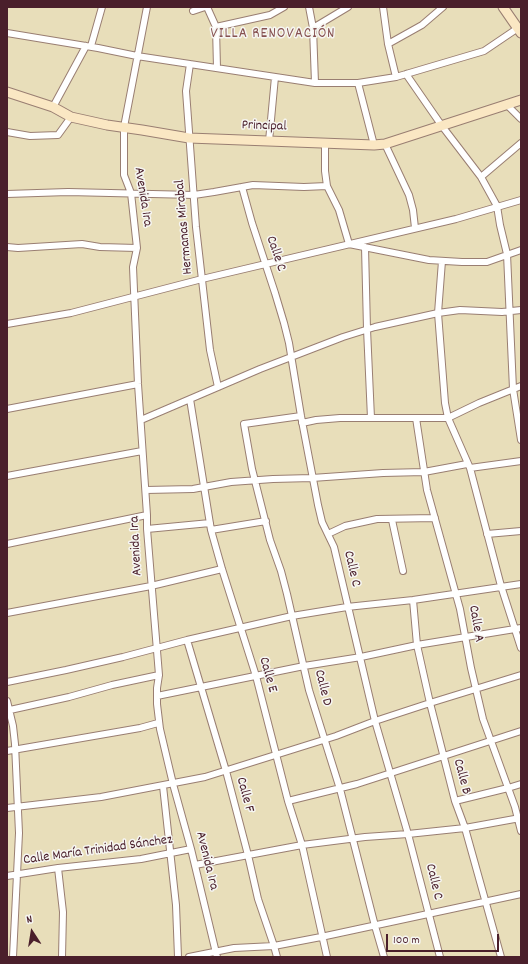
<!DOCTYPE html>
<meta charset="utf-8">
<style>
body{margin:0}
#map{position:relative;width:528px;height:964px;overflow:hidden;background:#e8deba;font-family:Dekko,sans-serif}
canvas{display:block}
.frame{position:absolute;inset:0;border:8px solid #4a1f2b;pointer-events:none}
.north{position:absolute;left:12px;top:912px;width:40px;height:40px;-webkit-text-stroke:3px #f6f6f2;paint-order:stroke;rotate:348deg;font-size:11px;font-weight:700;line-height:16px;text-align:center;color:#4a1f2b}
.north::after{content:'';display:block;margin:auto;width:14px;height:18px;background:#4a1f2b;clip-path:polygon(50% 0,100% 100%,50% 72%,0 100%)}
.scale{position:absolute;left:386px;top:934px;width:113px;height:18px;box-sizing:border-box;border:2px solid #4a1f2b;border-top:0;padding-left:5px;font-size:12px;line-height:14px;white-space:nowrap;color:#4a1f2b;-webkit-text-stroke:3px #f6f6f2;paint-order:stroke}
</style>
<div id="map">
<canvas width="528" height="964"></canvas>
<div class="frame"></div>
<div class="north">N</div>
<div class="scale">100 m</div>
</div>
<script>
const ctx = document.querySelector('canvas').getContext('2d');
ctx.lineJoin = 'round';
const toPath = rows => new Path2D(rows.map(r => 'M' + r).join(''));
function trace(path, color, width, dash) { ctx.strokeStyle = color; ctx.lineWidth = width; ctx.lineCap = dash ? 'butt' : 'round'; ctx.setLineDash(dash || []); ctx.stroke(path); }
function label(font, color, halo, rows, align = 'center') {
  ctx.font = font + ' Dekko,sans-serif'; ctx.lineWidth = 3; ctx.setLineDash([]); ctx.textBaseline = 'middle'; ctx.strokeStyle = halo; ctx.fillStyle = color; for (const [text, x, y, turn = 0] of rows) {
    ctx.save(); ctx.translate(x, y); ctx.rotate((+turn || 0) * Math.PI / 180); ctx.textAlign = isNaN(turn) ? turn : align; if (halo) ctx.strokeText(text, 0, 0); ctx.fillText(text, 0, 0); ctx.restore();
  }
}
const street = toPath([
 [147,7,124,127,124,175,131,193,137,248,133,267,138,384,147,515,147,529,159,675,157,688,157,704,160,729,173,784,191,849,217,957],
 [207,7,216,27,217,68],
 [309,7,313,28,315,83],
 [383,7,388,44,396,77],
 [193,11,205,7],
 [216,27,270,15,284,7],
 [313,28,348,7],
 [7,33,98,48,137,56,315,83,358,83,396,77,484,51,518,28],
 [388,44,422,25,443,7],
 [91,46,102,7],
 [190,64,186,91,196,227,210,350,218,387],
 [406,74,442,126,481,177,497,206,500,225,507,254,513,389,521,440],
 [358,83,374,145],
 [507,105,521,119],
 [53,107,86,46],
 [7,132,30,136,58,135,71,117],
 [269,141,275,77],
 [325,143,325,171,327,186,339,210,349,244,429,260,462,262,487,262,521,250],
 [385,144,409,195,413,210,415,228],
 [481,177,521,143],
 [242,187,252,223,275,293,284,323,289,343,301,416,318,505,322,522,334,547,375,721,408,834,440,957],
 [7,194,68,192,194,195,214,192,253,185,304,187,327,186],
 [7,247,18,248,82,244,100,247,137,248],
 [365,247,367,329,371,418],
 [442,261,438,313,445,403,448,418,470,468,501,586,521,648],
 [7,324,71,313,202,279,456,219,521,200],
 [190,399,211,530,222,569,256,676,288,801,302,845,327,957],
 [7,409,138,384],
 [301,416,244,424,252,469,270,540,281,571,287,594,309,690,340,789,375,926,384,957],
 [416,418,427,490,460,609,471,668,483,719,515,807,521,831],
 [141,420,260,369,343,337,375,327,438,313,460,310,502,312,521,310],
 [302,423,316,420,340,418,448,418,479,403,521,386],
 [470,468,521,461],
 [7,476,142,451],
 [146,490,193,489,231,482,273,479,312,478,383,473,424,472,467,464],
 [392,520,403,571],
 [147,529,210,523],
 [211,530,266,521],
 [328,534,345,526,377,519,435,518],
 [487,534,521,531],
 [7,544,147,515],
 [413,600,417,645,430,703,455,801,465,828,501,957],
 [7,613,151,586,222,569],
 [187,640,226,771,248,855,258,899,274,946,277,957],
 [7,682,66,670,123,657,187,640,292,616,347,607,413,600,521,584],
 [157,696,304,666,361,657,417,645,521,628],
 [7,701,13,726,15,744,19,833,13,957],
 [10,710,69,697,112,685,159,675],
 [7,751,140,728,158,723],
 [163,786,176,905,178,957],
 [288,801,357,784,521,731],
 [455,801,508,788,521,784],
 [7,808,101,797,205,777,336,736,375,721,430,703,521,675],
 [195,865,302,845,365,837,408,834,465,828,520,818],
 [58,868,63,912,62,957],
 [7,876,58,868,141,859,191,849],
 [189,957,234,948,274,946,321,937,521,894]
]);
const secondary = toPath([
 [503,7,521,33],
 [7,92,53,107,71,117,107,125,142,130,189,138,374,145,385,144,521,100]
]);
const streetNames = [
 ["Principal",264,127,2],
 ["Avenida 1ra",142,197,81],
 ["Hermanas Mirabal",185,227,-95],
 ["Calle C",275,254,71],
 ["Avenida 1ra",137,546,-93],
 ["Calle C",351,569,77],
 ["Calle A",475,624,80],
 ["Calle E",267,675,74],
 ["Calle D",322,688,76],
 ["Calle B",461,777,75],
 ["Calle F",244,795,75],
 ["Calle María Trinidad Sánchez",98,851,-8],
 ["Avenida 1ra",206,861,76],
 ["Calle C",433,882,76]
];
const neighbourhoodNames = [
 ["VILLA RENOVACIÓN",273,35]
];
trace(street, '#997e72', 8);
trace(secondary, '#997e72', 11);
trace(street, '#fff', 6);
trace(secondary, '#fae7c3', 9);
label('14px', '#4a1f2b', '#f6f6f2', streetNames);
ctx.letterSpacing = '1px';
label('15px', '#865150', '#f6f6f2', neighbourhoodNames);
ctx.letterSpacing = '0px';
</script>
